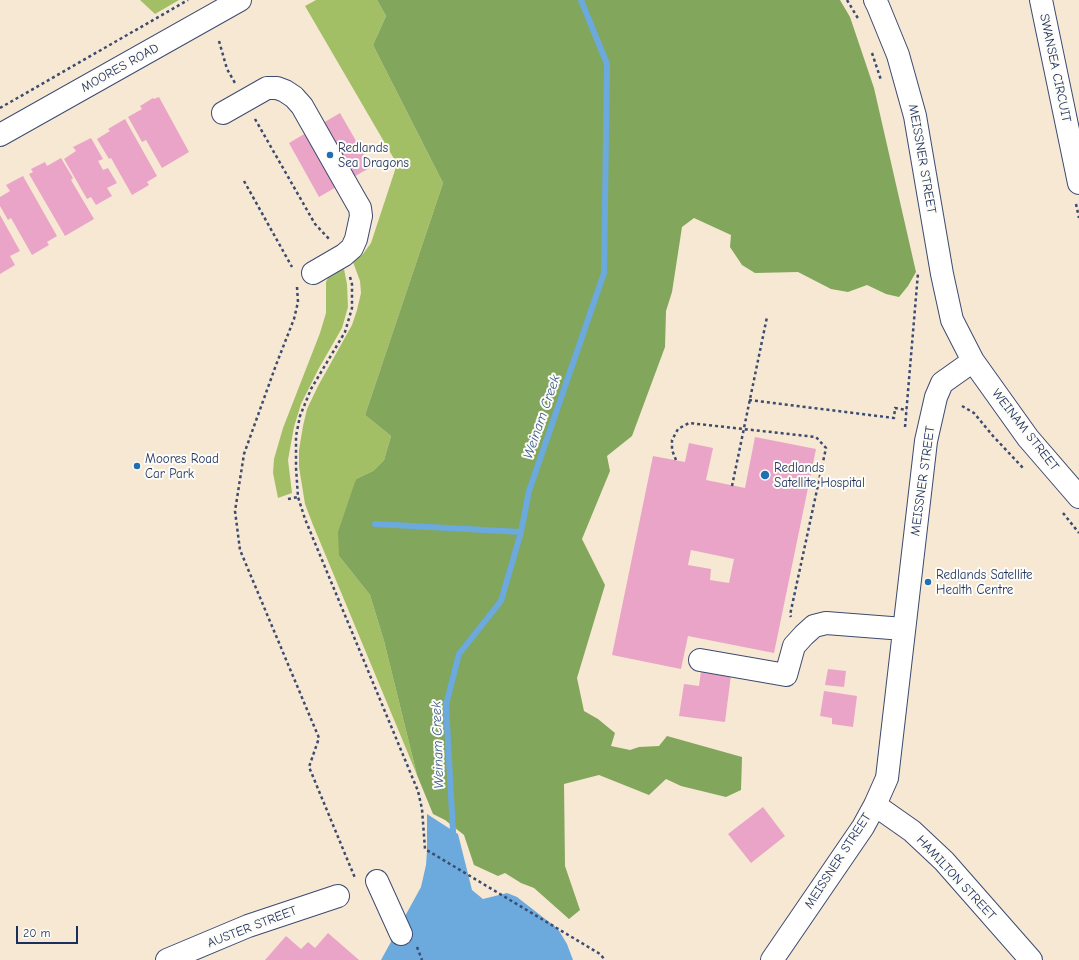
<!DOCTYPE html>
<style>
body{margin:0}
#map{position:relative;width:1079px;height:960px;overflow:hidden;background:#f7e8d3;font-family:"Comic Neue",sans-serif}
canvas{display:block}
.scale{position:absolute;left:16px;top:926px;width:62px;height:18px;box-sizing:border-box;border:2px solid #1b2f5e;border-top:0;padding-left:5px;font-size:12px;line-height:14px;white-space:nowrap;color:#1b2f5e;-webkit-text-stroke:3px #fdfcf7;paint-order:stroke}
</style>
<div id="map">
<canvas width="1079" height="960"></canvas>
<div class="scale">20 m</div>
</div>
<script>
const ctx = document.querySelector('canvas').getContext('2d');
ctx.lineJoin = 'round';
function fillPath(path, color) { ctx.fillStyle = color; ctx.fill(path, 'evenodd'); }
const toPath = rows => new Path2D(rows.map(r => 'M' + r).join(''));
function trace(path, color, width, dash) { ctx.strokeStyle = color; ctx.lineWidth = width; ctx.lineCap = dash ? 'butt' : 'round'; ctx.setLineDash(dash || []); ctx.stroke(path); }
function label(font, color, halo, rows, align = 'center') {
  ctx.font = font + ' "Comic Neue",sans-serif'; ctx.lineWidth = 4; ctx.setLineDash([]); ctx.textBaseline = 'middle'; ctx.strokeStyle = halo; ctx.fillStyle = color; for (const [text, x, y, turn = 0] of rows) {
    ctx.save(); ctx.translate(x, y); ctx.rotate((+turn || 0) * Math.PI / 180); ctx.textAlign = isNaN(turn) ? turn : align; if (halo) ctx.strokeText(text, 0, 0); ctx.fillText(text, 0, 0); ctx.restore();
  }
}
const green = toPath([
 [140,0,179,0,155,14],
 [316,0,377,0,386,16,373,45,443,183,365,415,391,436,384,460,373,471,356,479,339,556,370,595,384,641,417,775,313,525,305,504,299,467,299,450,303,426,307,409,318,386,352,325,357,310,361,293,360,281,353,262,363,254,371,243,397,164,305,6],
 [344,269,347,284,348,307,342,328,319,368,301,404,294,427,288,460,292,493,278,498,273,473,274,459,283,428,320,333,326,313,326,282,328,278]
]);
const forest = toPath([
 [377,0,840,0,850,17,874,88,916,272,908,286,899,297,886,294,867,285,848,292,831,289,798,272,755,273,742,265,730,247,731,235,694,218,682,227,672,292,666,311,665,347,632,436,607,456,610,471,582,539,605,585,577,678,584,711,598,719,615,733,611,746,630,750,639,747,659,746,667,736,742,757,741,790,726,797,681,786,666,779,649,795,599,775,564,784,565,866,580,910,569,919,534,888,521,883,505,873,498,876,474,865,464,835,445,820,433,814,417,775,384,641,370,595,339,556,338,532,356,479,373,471,384,460,391,436,365,415,443,183,373,45,386,16]
]);
const water = toPath([
 [427,814,458,834,472,890,483,899,507,893,517,897,558,929,567,944,573,960,381,960,421,887,426,865,427,851]
]);
const stream = toPath([
 [375,524,521,532],
 [453,831,446,705,459,654,501,601,521,532,529,491,604,273,607,64,581,0]
]);
const building = toPath([
 [159,97,189,152,162,168,146,140,142,142,128,117,142,109,140,106,153,98,154,99],
 [340,113,371,167,319,197,289,143],
 [125,119,157,176,147,182,149,185,132,195,111,158,109,159,97,139,110,131,108,129],
 [91,138,103,159,98,161,103,170,108,168,117,183,107,188,112,196,96,205,91,197,87,199,64,159,76,151,73,147],
 [61,158,73,178,71,180,94,219,65,236,29,174,33,172,31,169,45,162,47,166],
 [23,176,57,236,47,242,49,245,32,255,11,218,8,220,0,206,0,197,10,191,6,185],
 [0,215,20,251,10,256,15,265,0,274],
 [755,437,816,449,774,653,688,636,681,669,612,655,653,456,685,462,689,443,713,448,706,480,745,488],
 [691,550,734,559,729,583,710,580,711,569,688,565],
 [828,669,846,671,844,687,825,685],
 [701,671,731,675,725,722,679,716,684,684,699,686],
 [824,691,857,696,853,727,832,724,832,718,820,716],
 [763,807,785,836,751,863,728,834],
 [328,933,359,960,265,960,286,936,301,949,308,942,315,948]
]);
const path = toPath([
 [847,0,859,20],
 [219,41,227,69,235,83],
 [872,53,881,80],
 [0,108,188,0],
 [255,119,315,224,330,240],
 [244,181,292,267],
 [1076,204,1079,218],
 [350,277,352,284,352,308,345,332,311,389,300,416,296,436,296,468,298,497,305,519,418,791,422,809,425,849,600,954,605,960],
 [297,287,298,302,294,319,276,365,244,454,235,511,240,550,319,738,309,767,355,878],
 [749,400,894,418,895,408,907,410],
 [962,406,974,413,993,436,1024,469],
 [905,427,918,273],
 [676,460,672,450,672,440,678,429,689,423,816,437,826,448,790,615,791,617],
 [732,486,767,317],
 [288,499,298,497],
 [1063,513,1079,533],
 [417,947,422,960]
]);
const minor = toPath([
 [875,0,878,6,898,55,915,116,942,274,952,320,973,361,1028,438,1079,497],
 [1041,0,1079,183],
 [223,113,267,88,277,88,285,91,294,97,302,106,357,203,360,208,361,216,356,239,352,248,344,255,313,273],
 [0,135,240,0],
 [700,660,786,675,794,646,804,635,814,626,826,623,904,629],
 [875,805,912,831,944,861,1031,960],
 [377,881,401,934],
 [167,960,248,926,338,896],
 [772,960,863,827,875,805,887,778,926,441,936,397,942,383,973,361]
]);
const markers = [
 [330,155,4,"#1f6fb2"],
 [137,466,4,"#1f6fb2"],
 [765,475,5,"#1f6fb2"],
 [928,582,4,"#1f6fb2"]
];
const streetNames = [
 ["MOORES ROAD",120,68,-29],
 ["SWANSEA CIRCUIT",1055,68,78],
 ["MEISSNER STREET",922,159,80],
 ["WEINAM STREET",1025,430,52],
 ["MEISSNER STREET",923,481,-82],
 ["MEISSNER STREET",838,861,-57],
 ["HAMILTON STREET",956,878,47],
 ["AUSTER STREET",252,927,-21]
];
const poiNames = [
 ["Redlands",338,148],
 ["Sea Dragons",338,163],
 ["Moores Road",145,459],
 ["Car Park",145,474],
 ["Redlands",774,468],
 ["Satellite Hospital",774,483],
 ["Redlands Satellite",936,575],
 ["Health Centre",936,590]
];
const waterNames = [
 ["Weinam Creek",542,417,-71],
 ["Weinam Creek",438,745,-92]
];
fillPath(green, '#a3bf66');
fillPath(forest, '#82a65b');
fillPath(water, '#6ca9dd');
trace(stream, '#6ca9dd', 6);
fillPath(building, '#eaa4c7');
trace(minor, '#3c4b70', 24);
trace(path, '#3c4b70', 2.5, [3, 3]);
trace(minor, '#fff', 22);
for (const [x, y, r, color] of markers) { const dot = new Path2D(); dot.arc(x, y, r, 0, 2 * Math.PI); ctx.fillStyle = color; ctx.fill(dot); trace(dot, '#fdfcf7', 1.5); }
label('13px', '#1b2f5e', '#fdfcf7', streetNames);
label('13px', '#1b2f5e', '#fdfcf7', poiNames, 'left');
label('italic 14px', '#375a8a', '#fdfcf7', waterNames);
</script>
